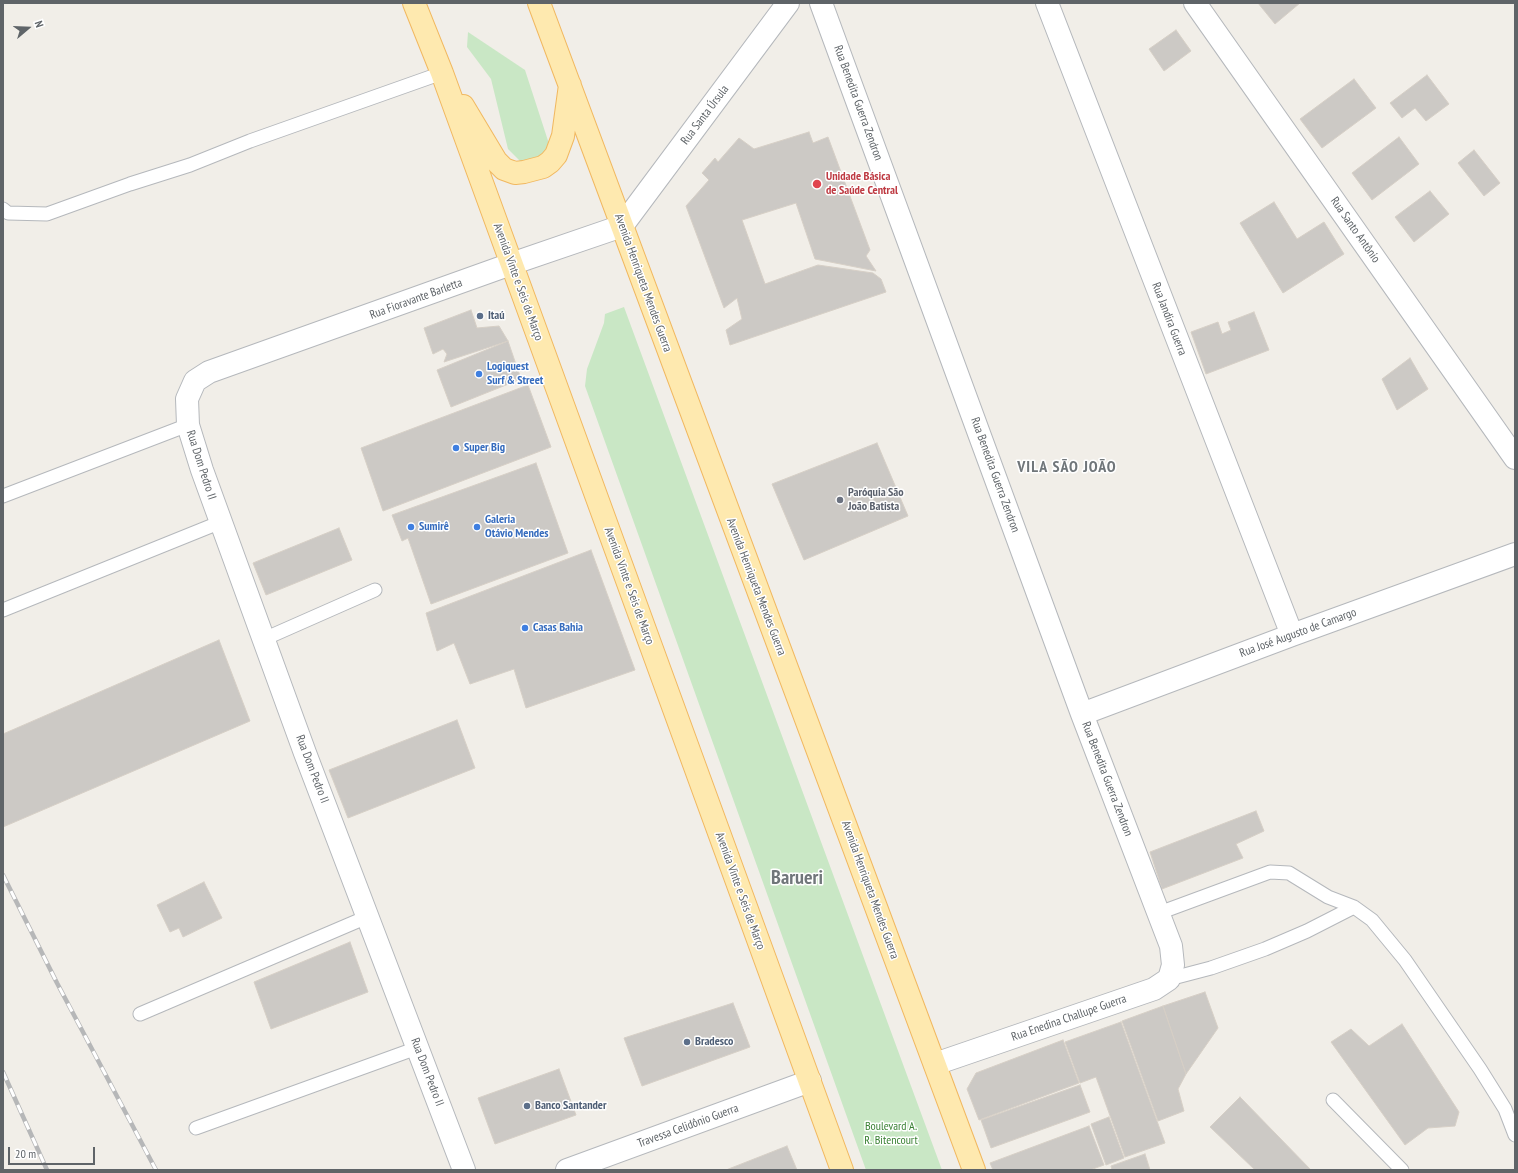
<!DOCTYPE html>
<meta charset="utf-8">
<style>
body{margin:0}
#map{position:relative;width:1518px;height:1173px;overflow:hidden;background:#f1eee8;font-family:"PT Sans Narrow",sans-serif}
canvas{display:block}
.frame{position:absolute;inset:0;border:4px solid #5f6468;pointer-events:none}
.north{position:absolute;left:8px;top:8px;width:40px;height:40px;-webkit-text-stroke:3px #fff;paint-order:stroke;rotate:71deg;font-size:11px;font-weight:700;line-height:16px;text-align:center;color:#5f6468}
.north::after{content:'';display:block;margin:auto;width:14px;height:18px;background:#5f6468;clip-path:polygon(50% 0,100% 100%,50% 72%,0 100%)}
.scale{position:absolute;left:8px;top:1147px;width:87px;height:18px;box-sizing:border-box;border:2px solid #5f6468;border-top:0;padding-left:5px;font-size:12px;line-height:14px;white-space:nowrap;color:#5f6468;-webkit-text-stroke:3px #fff;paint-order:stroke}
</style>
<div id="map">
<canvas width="1518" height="1173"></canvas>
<div class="frame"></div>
<div class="north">N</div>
<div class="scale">20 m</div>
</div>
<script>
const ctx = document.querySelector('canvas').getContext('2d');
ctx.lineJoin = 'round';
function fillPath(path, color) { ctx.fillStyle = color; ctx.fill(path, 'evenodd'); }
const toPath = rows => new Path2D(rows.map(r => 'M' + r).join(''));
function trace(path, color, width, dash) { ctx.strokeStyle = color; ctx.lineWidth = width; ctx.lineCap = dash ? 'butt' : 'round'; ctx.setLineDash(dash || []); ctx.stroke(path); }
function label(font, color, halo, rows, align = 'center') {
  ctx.font = font + ' "PT Sans Narrow",sans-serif'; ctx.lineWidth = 3; ctx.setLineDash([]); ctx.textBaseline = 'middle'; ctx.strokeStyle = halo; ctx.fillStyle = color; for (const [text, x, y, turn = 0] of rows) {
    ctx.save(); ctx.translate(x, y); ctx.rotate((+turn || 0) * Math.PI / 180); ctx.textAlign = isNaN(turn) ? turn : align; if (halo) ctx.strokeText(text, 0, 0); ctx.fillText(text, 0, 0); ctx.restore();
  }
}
const green = toPath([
 [468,32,525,70,552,153,525,166,508,149,491,79,467,47],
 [624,307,911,1086,942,1170,866,1170,585,386,587,369,604,323,605,314]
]);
const building = toPath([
 [1258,3,1300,3,1275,24,1258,3],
 [1176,30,1191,51,1164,71,1149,49,1176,30],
 [1427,75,1449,104,1426,121,1415,108,1402,118,1390,103,1427,75],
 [1354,79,1376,108,1322,148,1300,119,1354,79],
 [809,132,813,143,828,137,870,250,866,256,876,271,815,259,796,203,742,220,765,284,818,265,873,273,881,279,886,292,730,345,726,330,742,319,737,298,724,308,686,206,709,180,702,173,715,158,718,162,739,138,754,149,809,132],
 [1399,137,1419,164,1372,200,1352,173,1399,137],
 [1474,150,1500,183,1484,196,1458,163,1474,150],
 [1430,191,1449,214,1414,242,1395,217,1430,191],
 [1274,202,1297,239,1324,222,1344,254,1283,293,1240,223,1274,202],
 [471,310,477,328,499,326,508,341,444,362,447,354,443,349,433,354,424,328,471,310],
 [1254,312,1269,350,1206,374,1191,332,1218,322,1222,334,1231,330,1228,322,1254,312],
 [508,341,521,379,451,407,437,370,508,341],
 [1410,358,1428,389,1397,410,1382,379,1410,358],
 [528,385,551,447,383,511,361,448,528,385],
 [877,443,908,516,804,560,772,484,877,443],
 [536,463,568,553,431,604,408,538,402,541,392,515,536,463],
 [339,528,352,560,266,595,253,563,339,528],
 [591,550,635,670,526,708,514,669,470,684,454,643,437,651,426,613,591,550],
 [219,640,250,721,3,827,3,734,219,640],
 [457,720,475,768,348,818,329,770,457,720],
 [1256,811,1264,831,1236,844,1243,858,1162,889,1150,852,1256,811],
 [204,882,222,918,183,937,179,928,170,932,157,905,204,882],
 [350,942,368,992,271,1029,254,982,350,942],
 [1205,992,1218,1028,1186,1074,1163,1006,1205,992],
 [733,1003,750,1047,642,1086,624,1038,733,1003],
 [1163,1006,1186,1074,1178,1089,1184,1111,1158,1121,1122,1021,1163,1006],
 [1121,1022,1165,1143,1125,1157,1096,1077,1080,1083,1065,1042,1121,1022],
 [1402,1024,1459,1112,1455,1126,1428,1128,1405,1145,1331,1042,1351,1029,1369,1046,1402,1024],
 [1063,1040,1079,1083,979,1120,967,1089,976,1073,1063,1040],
 [559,1069,576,1115,495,1144,478,1098,559,1069],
 [1080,1085,1090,1112,991,1148,981,1120,1080,1085],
 [1240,1097,1311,1170,1255,1170,1210,1127,1240,1097],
 [1109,1117,1124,1158,1106,1165,1091,1124,1109,1117],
 [1089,1126,1104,1165,1090,1170,993,1170,990,1163,1089,1126],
 [787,1146,797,1170,726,1170,787,1146],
 [1145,1154,1150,1170,1112,1170,1111,1166,1145,1154]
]);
const lane = toPath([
 [3,209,8,213,47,214,130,184,190,165,250,141,442,73],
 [3,496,188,425],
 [3,610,221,522],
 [264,639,375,590],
 [1159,913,1270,872,1289,873,1328,897,1354,907,1372,920,1405,960,1480,1069,1505,1109,1515,1135],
 [1169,979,1211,968,1265,949,1307,931,1354,907],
 [140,1014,367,917],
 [1333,1100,1402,1170],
 [196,1128,417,1048]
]);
const street = toPath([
 [821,3,1082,714,1171,946,1173,965,1169,979,1154,989,935,1064],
 [1047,3,1292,635],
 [1195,3,1515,458],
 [1082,714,1292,635,1515,554],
 [464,1170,305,753,202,470,188,425,187,399,195,381,209,372,511,264,622,226,788,3],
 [567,1170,810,1081]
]);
const primary = toPath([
 [414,3,442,73,842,1170],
 [539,3,974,1170],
 [463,106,496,161,504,169,515,173,524,172,543,167,550,162,556,155,563,136,570,85]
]);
const rail = toPath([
 [3,875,57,983,156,1170],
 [3,1072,47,1170]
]);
const markers = [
 [817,184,5,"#e0444e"],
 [480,316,4,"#5c6f8a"],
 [479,374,4,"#3f7fe0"],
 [456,448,4,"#3f7fe0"],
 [840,500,4,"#6b7280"],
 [411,527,4,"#3f7fe0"],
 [477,527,4,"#3f7fe0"],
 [525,628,4,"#3f7fe0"],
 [687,1042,4,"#5c6f8a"],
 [527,1106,4,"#5c6f8a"]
];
const streetNames = [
 ["Rua Benedita Guerra Zendron",858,103,70],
 ["Rua Santa Úrsula",705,115,-53],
 ["Rua Santo Antônio",1355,230,55],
 ["Avenida Vinte e Seis de Março",518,282,70],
 ["Avenida Henriqueta Mendes Guerra",643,283,70],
 ["Rua Fioravante Barletta",416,299,-20],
 ["Rua Jandira Guerra",1169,319,69],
 ["Rua Dom Pedro II",201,465,72],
 ["Rua Benedita Guerra Zendron",995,475,70],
 ["Avenida Vinte e Seis de Março",629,586,70],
 ["Avenida Henriqueta Mendes Guerra",756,587,69],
 ["Rua José Augusto de Camargo",1298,633,-20],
 ["Rua Dom Pedro II",312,769,69],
 ["Rua Benedita Guerra Zendron",1107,779,69],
 ["Avenida Henriqueta Mendes Guerra",870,890,70],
 ["Avenida Vinte e Seis de Março",740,891,70],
 ["Rua Enedina Challupe Guerra",1069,1018,-19],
 ["Rua Dom Pedro II",427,1072,69],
 ["Travessa Celidônio Guerra",688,1126,-20]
];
const healthNames = [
 ["Unidade Básica",826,177],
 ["de Saúde Central",826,191]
];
const serviceNames = [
 ["Itaú",488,316],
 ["Bradesco",695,1042],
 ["Banco Santander",535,1106]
];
const shopNames = [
 ["Logiquest",487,367],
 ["Surf & Street",487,381],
 ["Super Big",464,448],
 ["Galeria",485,520],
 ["Otávio Mendes",485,534],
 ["Sumirê",419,527],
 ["Casas Bahia",533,628]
];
const worshipNames = [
 ["Paróquia São",848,493],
 ["João Batista",848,507]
];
const parkNames = [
 ["Boulevard A.",891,1127],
 ["R. Bitencourt",891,1141]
];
const districtNames = [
 ["VILA SÃO JOÃO",1067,467]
];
const townNames = [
 ["Barueri",797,878]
];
fillPath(green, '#c9e7c5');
fillPath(building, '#ccc9c5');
trace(building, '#d6cfc6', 1);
trace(lane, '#b5b8bc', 15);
trace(street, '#b5b8bc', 24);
trace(primary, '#f1b860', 24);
trace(lane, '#fff', 13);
trace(street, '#fff', 22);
trace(primary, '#fee9af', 22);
trace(rail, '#b6b7b8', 4.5);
trace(rail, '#fff', 3, [9]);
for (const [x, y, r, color] of markers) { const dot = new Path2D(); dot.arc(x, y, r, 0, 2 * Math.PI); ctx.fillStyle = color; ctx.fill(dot); trace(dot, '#fff', 1.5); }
label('12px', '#5f6468', '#fff', streetNames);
label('bold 12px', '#be3a42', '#fff', healthNames, 'left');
label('bold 12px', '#4e5e75', '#fff', serviceNames, 'left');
label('bold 12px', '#366cbe', '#fff', shopNames, 'left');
label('bold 12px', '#5b616d', '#fff', worshipNames, 'left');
label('12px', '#3a8134', '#fff', parkNames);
ctx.letterSpacing = '1px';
label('bold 16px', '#70767a', '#fff', districtNames);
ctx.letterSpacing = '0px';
label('bold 20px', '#70767a', '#fff', townNames);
</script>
